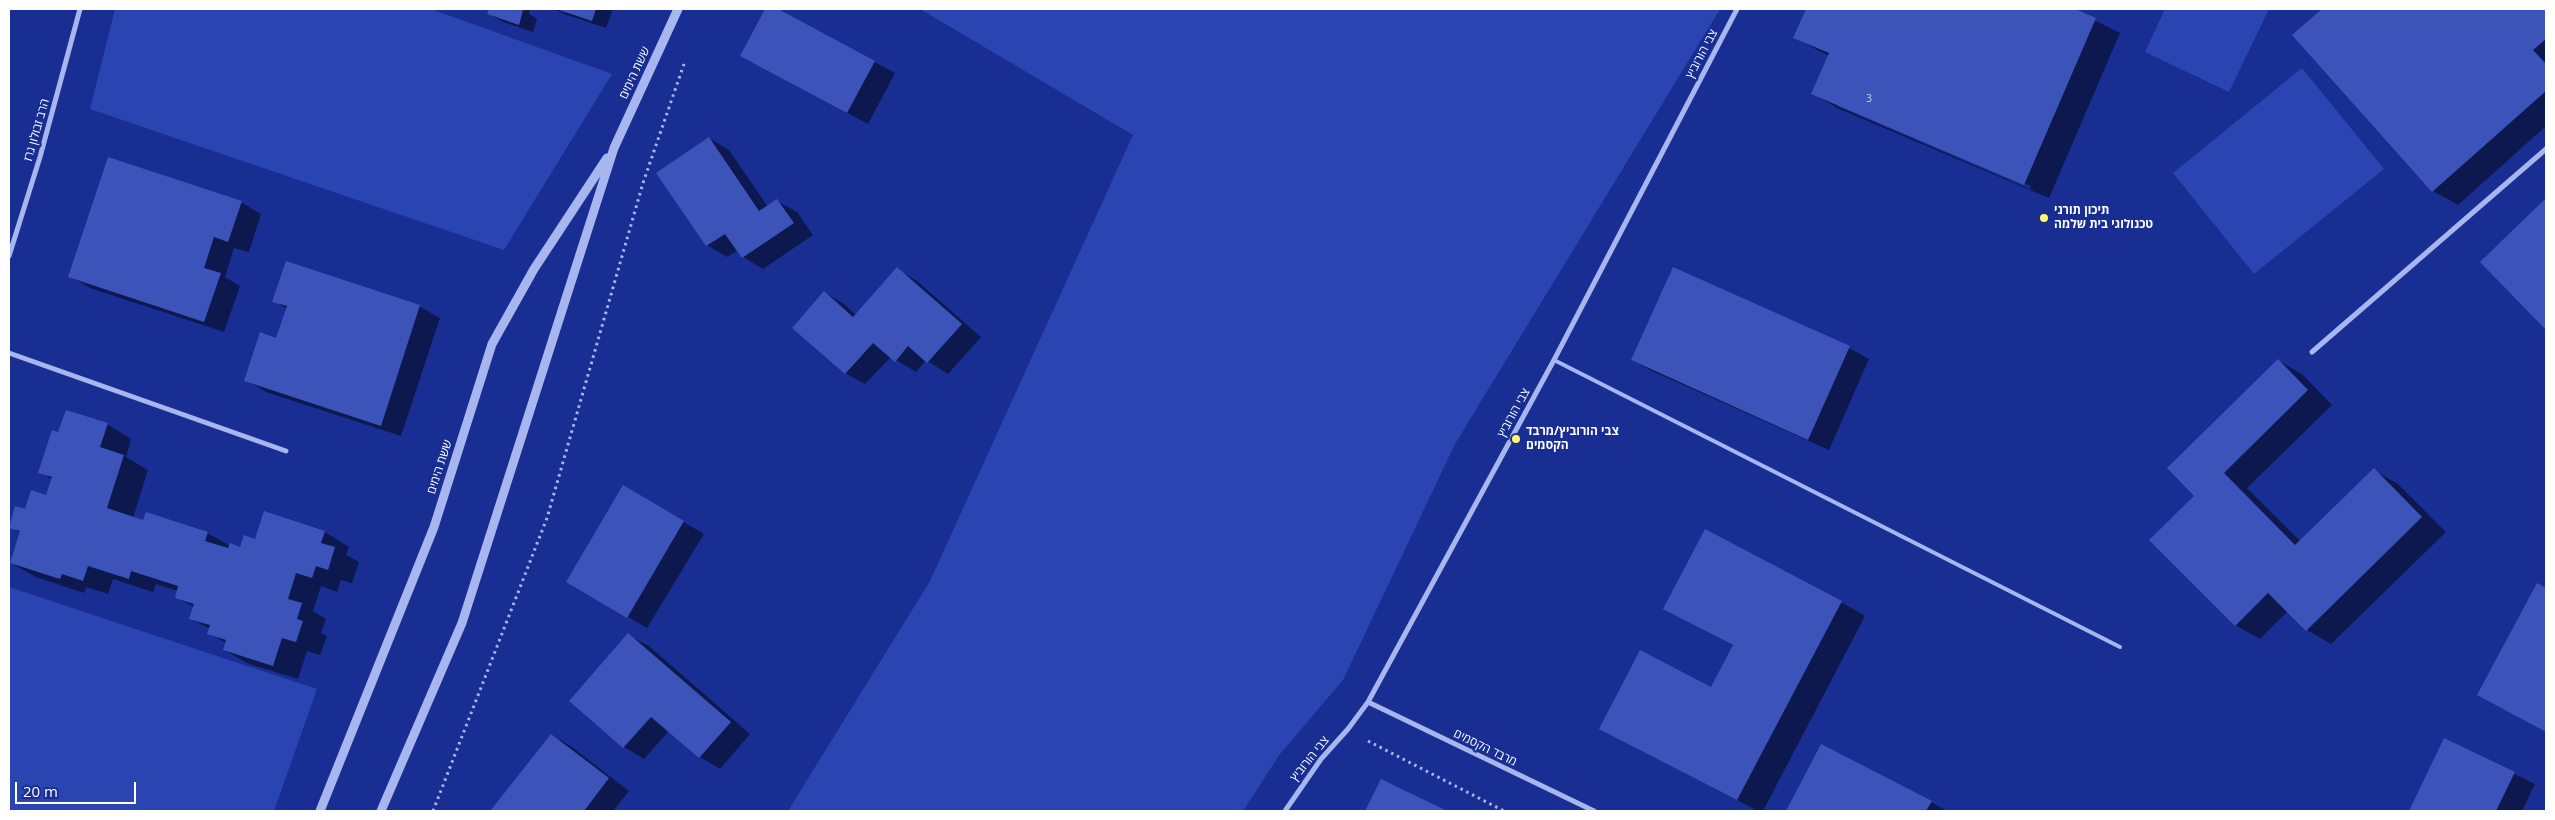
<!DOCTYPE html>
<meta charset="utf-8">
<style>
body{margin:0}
#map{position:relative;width:2555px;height:820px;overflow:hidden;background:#182e93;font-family:"Open Sans",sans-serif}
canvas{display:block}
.frame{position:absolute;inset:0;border:10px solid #fff;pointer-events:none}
.scale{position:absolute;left:15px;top:782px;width:121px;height:22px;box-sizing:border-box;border:2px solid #fff;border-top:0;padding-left:6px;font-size:15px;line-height:18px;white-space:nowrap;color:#fff;-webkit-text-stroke:4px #182e93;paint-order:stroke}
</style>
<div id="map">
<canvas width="2555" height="820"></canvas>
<div class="frame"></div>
<div class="scale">20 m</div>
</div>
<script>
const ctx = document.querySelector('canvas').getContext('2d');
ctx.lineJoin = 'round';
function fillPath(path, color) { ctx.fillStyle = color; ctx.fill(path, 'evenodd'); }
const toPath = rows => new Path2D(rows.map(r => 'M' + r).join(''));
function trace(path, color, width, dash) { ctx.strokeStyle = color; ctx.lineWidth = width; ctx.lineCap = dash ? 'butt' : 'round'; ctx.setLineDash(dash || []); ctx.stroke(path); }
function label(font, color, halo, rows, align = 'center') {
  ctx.font = font + ' "Open Sans","Noto Sans Hebrew",sans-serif'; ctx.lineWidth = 4.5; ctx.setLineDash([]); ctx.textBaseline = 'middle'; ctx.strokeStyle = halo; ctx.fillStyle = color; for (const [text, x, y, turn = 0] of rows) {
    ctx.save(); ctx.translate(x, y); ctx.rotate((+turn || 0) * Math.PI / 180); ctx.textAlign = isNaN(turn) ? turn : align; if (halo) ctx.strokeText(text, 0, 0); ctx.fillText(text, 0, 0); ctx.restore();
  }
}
const green = toPath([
 [115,9,431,9,612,74,504,250,90,109],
 [920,9,1720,9,1455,444,1343,680,1280,754,1243,811,788,811,930,581,1133,135],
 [2165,9,2269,9,2229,92,2145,52],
 [2302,68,2384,169,2254,274,2173,173],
 [9,587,317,689,274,811,9,811]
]);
const shadow = toPath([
 [490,9,530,9,529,14,537,19,533,32,503,22,489,14],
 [555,9,613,9,606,28,564,14],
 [767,9,776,9,895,73,868,124,741,56],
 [1807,9,2072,9,2120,33,2049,198,1837,108,1813,93,1829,56,1795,38],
 [1837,104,2031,186,2030,189,1837,106],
 [2324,9,2546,9,2546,126,2458,205,2433,191,2294,35],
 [709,138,729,150,768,207,777,201,797,212,813,235,763,269,743,257,738,250,727,257,707,245],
 [2546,200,2546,328,2482,262],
 [241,202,261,214,249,252,234,248,225,277,240,286,224,332,90,288,70,276],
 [287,263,420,307,440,318,401,436,266,392,246,380,277,339,287,309,274,301],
 [897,269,917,281,981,337,948,374,926,360,916,372,891,357,865,384,845,373,824,292,844,304,856,315],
 [1674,269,1849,348,1869,359,1829,450,1652,371,1632,360],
 [2278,360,2303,375,2332,405,2247,488,2301,542,2374,470,2398,484,2446,532,2331,644,2307,630,2288,611,2260,639,2235,625,2196,496],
 [107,424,131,439,126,457,148,470,133,518,207,533,230,546,241,548,256,540,265,513,325,532,349,547,346,555,359,562,352,583,341,580,337,592,321,586,313,611,326,619,321,633,327,636,320,655,307,651,298,679,249,664,224,650,226,643,209,633,210,629,190,618,194,607,176,597,178,591,156,584,153,592,113,579,108,594,86,587,84,593,36,577,11,563,21,533,10,527,26,511,47,497,53,480,40,472,59,434],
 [624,487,704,534,647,628,567,582],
 [2538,585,2546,589,2546,732,2499,706],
 [1841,602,1865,616,1763,811,1758,811,1625,742,1712,689,1734,646,1689,622],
 [628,635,649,646,750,734,720,769,700,757,669,731,644,759,624,747,571,701],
 [552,735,572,747,629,791,613,811,492,811],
 [2444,739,2535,784,2522,811,2410,811],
 [1822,746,1931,802,1947,811,1788,811],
 [1381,780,1444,811,1366,811]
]);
const building = toPath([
 [489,9,521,9,523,10,519,25,487,14],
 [556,9,596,9,592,21],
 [765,9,778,9,875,61,847,113,740,56],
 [1806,9,2075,9,2096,18,2024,185,1811,94,1829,53,1793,38],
 [2322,9,2546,9,2546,39,2533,50,2546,64,2546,91,2432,192,2292,35],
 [709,137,759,211,777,199,794,223,742,258,725,234,706,246,656,173],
 [108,157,242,201,228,242,214,237,204,268,221,273,204,322,68,277],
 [2546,198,2546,330,2480,262],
 [286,261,420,305,381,426,244,381,260,332,276,338,287,306,272,302],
 [897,267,962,324,927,363,908,346,895,362,873,343,845,374,792,328,824,291,853,317],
 [1673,267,1850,346,1808,440,1631,360],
 [2278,359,2308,390,2224,473,2295,545,2374,468,2422,517,2306,631,2268,593,2235,626,2149,540,2194,496,2167,468],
 [66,410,108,423,100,447,124,455,107,508,143,520,146,512,208,532,205,541,228,548,230,543,240,547,244,535,255,539,264,511,325,531,321,543,335,547,328,570,316,566,312,578,296,573,288,599,302,603,297,619,303,621,296,642,282,638,273,666,223,650,226,640,207,634,210,625,189,619,194,604,175,598,178,586,131,571,129,579,88,566,83,581,62,574,60,579,10,563,20,531,9,528,15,506,25,509,31,490,46,495,52,477,38,473,52,430,58,432],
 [623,485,684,521,627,618,566,582],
 [1705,529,1842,601,1737,800,1599,729,1640,650,1711,687,1733,645,1663,609],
 [2537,583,2546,588,2546,732,2477,695],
 [628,633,731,722,699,758,651,717,623,748,569,701],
 [551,734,609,778,584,811,490,811],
 [2444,738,2515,772,2496,811,2409,811],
 [1821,744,1932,801,1926,811,1786,811],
 [1381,779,1447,811,1365,811]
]);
const path = toPath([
 [1368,741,1504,811],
 [433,811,547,518,643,183,684,64]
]);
const service = toPath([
 [1554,360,2120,647]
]);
const minor = toPath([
 [9,256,40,157,80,9],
 [2312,352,2546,149],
 [9,353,286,451],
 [1368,702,1594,811],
 [1285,811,1321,759,1348,729,1368,702,1554,360,1737,9]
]);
const tertiary = toPath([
 [320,811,434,527,492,344,534,269,607,158],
 [381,811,462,623,614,148,678,9]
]);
const markers = [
 [2044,218,5,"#fff967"],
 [1516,439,5,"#fff967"]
];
const numberNames = [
 ["3",1869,99]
];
const streetNames = [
 ["צבי הורוביץ",1702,54,-62],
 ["ששת הימים",635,73,-65],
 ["הרב זבולון גרז",37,130,-74],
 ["צבי הורוביץ",1514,413,-61],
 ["ששת הימים",440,467,-72],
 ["מרבד הקסמים",1485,748,26],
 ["צבי הורוביץ",1310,759,-51]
];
const poiNames = [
 ["תיכון תורני",2054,211],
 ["טכנולוגי בית שלמה",2054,225],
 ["צבי הורוביץ/מרבד",1526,432],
 ["הקסמים",1526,446]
];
fillPath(green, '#2a45b2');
fillPath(shadow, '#0007');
fillPath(building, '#3c54ba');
trace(path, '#a8b6f0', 3, [2.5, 4]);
trace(service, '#a8b6f0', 4);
trace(minor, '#a8b6f0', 5);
trace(tertiary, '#a8b6f0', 9);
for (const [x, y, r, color] of markers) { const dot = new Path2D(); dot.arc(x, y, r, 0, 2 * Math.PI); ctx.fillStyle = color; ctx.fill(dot); trace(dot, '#182e93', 2); }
label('10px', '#ced4ee', null, numberNames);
label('12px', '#fff', '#182e93', streetNames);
label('bold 12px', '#fff', '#182e93', poiNames, 'left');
</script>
